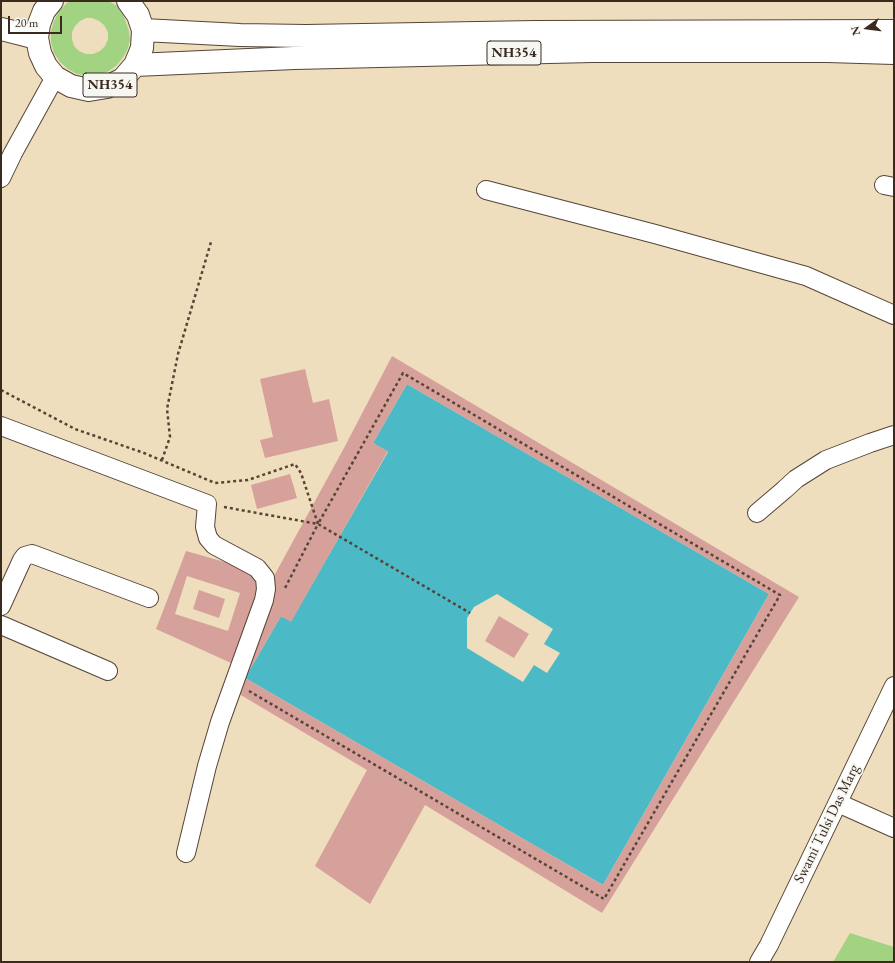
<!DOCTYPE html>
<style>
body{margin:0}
#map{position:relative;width:895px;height:963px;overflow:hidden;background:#eedebd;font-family:"EB Garamond",serif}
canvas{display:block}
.frame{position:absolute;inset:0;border:2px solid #3b2a1e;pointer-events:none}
.north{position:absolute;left:847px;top:8px;width:40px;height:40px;-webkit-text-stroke:3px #f6f6f2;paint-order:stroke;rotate:256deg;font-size:11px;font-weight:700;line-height:16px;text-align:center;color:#3b2a1e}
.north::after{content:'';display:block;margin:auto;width:14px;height:18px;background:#3b2a1e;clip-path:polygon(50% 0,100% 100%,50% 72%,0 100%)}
.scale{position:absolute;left:8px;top:16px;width:54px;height:18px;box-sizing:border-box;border:2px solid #3b2a1e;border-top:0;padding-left:5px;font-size:12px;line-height:14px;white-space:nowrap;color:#3b2a1e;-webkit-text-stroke:3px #f6f6f2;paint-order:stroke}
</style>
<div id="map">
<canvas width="895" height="963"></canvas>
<div class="frame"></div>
<div class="north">N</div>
<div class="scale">20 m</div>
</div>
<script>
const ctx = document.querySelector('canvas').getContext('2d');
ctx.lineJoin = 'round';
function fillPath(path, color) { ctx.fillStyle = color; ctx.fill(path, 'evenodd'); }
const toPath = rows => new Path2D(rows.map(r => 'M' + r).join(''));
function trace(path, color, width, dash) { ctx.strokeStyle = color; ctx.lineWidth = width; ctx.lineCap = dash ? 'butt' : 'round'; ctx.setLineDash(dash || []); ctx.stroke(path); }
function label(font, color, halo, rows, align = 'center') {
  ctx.font = font + ' "EB Garamond",serif'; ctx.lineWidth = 3.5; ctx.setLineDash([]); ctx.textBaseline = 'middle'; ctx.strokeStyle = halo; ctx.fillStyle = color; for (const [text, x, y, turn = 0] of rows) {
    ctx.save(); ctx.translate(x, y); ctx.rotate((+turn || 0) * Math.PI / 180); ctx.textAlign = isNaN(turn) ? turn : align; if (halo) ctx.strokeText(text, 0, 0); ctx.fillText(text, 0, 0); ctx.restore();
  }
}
const green = toPath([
 [72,1,109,1,118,7,123,14,129,31,130,40,128,48,124,56,117,65,109,71,99,75,88,76,77,74,68,69,60,62,54,53,51,42,51,31,54,21,59,11,67,3],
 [86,18,92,18,99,21,104,25,108,32,108,39,105,46,100,51,93,54,86,54,79,51,74,46,72,39,72,32,75,26,80,21],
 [850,933,894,947,894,962,833,962]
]);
const water = toPath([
 [407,384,769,594,603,885,245,678,281,616,291,621,388,452,373,443],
 [497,594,553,629,544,644,560,653,547,673,534,665,523,682,467,648,467,618,474,607]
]);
const building = toPath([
 [392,356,799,597,602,913,425,805,370,904,315,866,367,770,224,685,231,663,156,629,186,551,274,576,344,448],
 [407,384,769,594,603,885,245,678,281,616,291,622,388,451,373,443],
 [187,576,240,593,228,631,175,614],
 [305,369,313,403,329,399,338,441,265,458,260,440,273,437,260,379],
 [290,474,297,498,257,509,251,485],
 [199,590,225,599,219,618,193,609],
 [499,616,529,634,514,658,485,641]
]);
const path = toPath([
 [1,390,75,429,144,453,215,483,248,480,295,464,301,473,318,524,284,590],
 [162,460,170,437,167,409,178,354,211,242],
 [224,507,318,524,470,613],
 [249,691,604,899,780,595,403,373,318,524]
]);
const minor = toPath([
 [1,178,13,153,55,77],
 [884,185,894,187],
 [486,190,655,234,806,276,894,315],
 [1,426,207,504,205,527,208,538,214,545,257,568,265,578,266,589,264,600,220,722,207,766,186,853],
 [757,513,784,490,796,479,826,460,870,443,894,435],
 [1,606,22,560,25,556,32,554,149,598],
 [1,625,108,671],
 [838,803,894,828],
 [759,962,769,945,894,686]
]);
const highway = toPath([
 [52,1,44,11,39,24,37,38,40,53,46,66,55,77,71,86,89,90,107,87,123,79,135,65,142,48,143,30,138,15,128,1],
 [1,29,37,38],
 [143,30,240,35,306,36,535,32,894,31],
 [135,65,294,58,592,51,827,51,894,53]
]);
const shields = [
 [514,53,54],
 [110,85,54]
];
const shieldNames = [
 ["NH354",514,53],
 ["NH354",110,85]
];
const streetNames = [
 ["Swami Tulsi Das Marg",827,824,-64]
];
fillPath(green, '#a1d383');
fillPath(water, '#4cb9c7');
fillPath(building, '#d7a19b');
trace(minor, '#564536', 20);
trace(highway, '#564536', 24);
trace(path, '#564536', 2.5, [3, 3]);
trace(minor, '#fff', 18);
trace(highway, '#fff', 22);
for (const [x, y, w] of shields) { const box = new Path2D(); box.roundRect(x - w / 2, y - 12, w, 24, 3); ctx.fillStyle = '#f6f6f2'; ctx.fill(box); trace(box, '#3b2a1e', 1); }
label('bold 14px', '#3b2a1e', null, shieldNames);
label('15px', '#3b2a1e', '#f6f6f2', streetNames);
</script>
